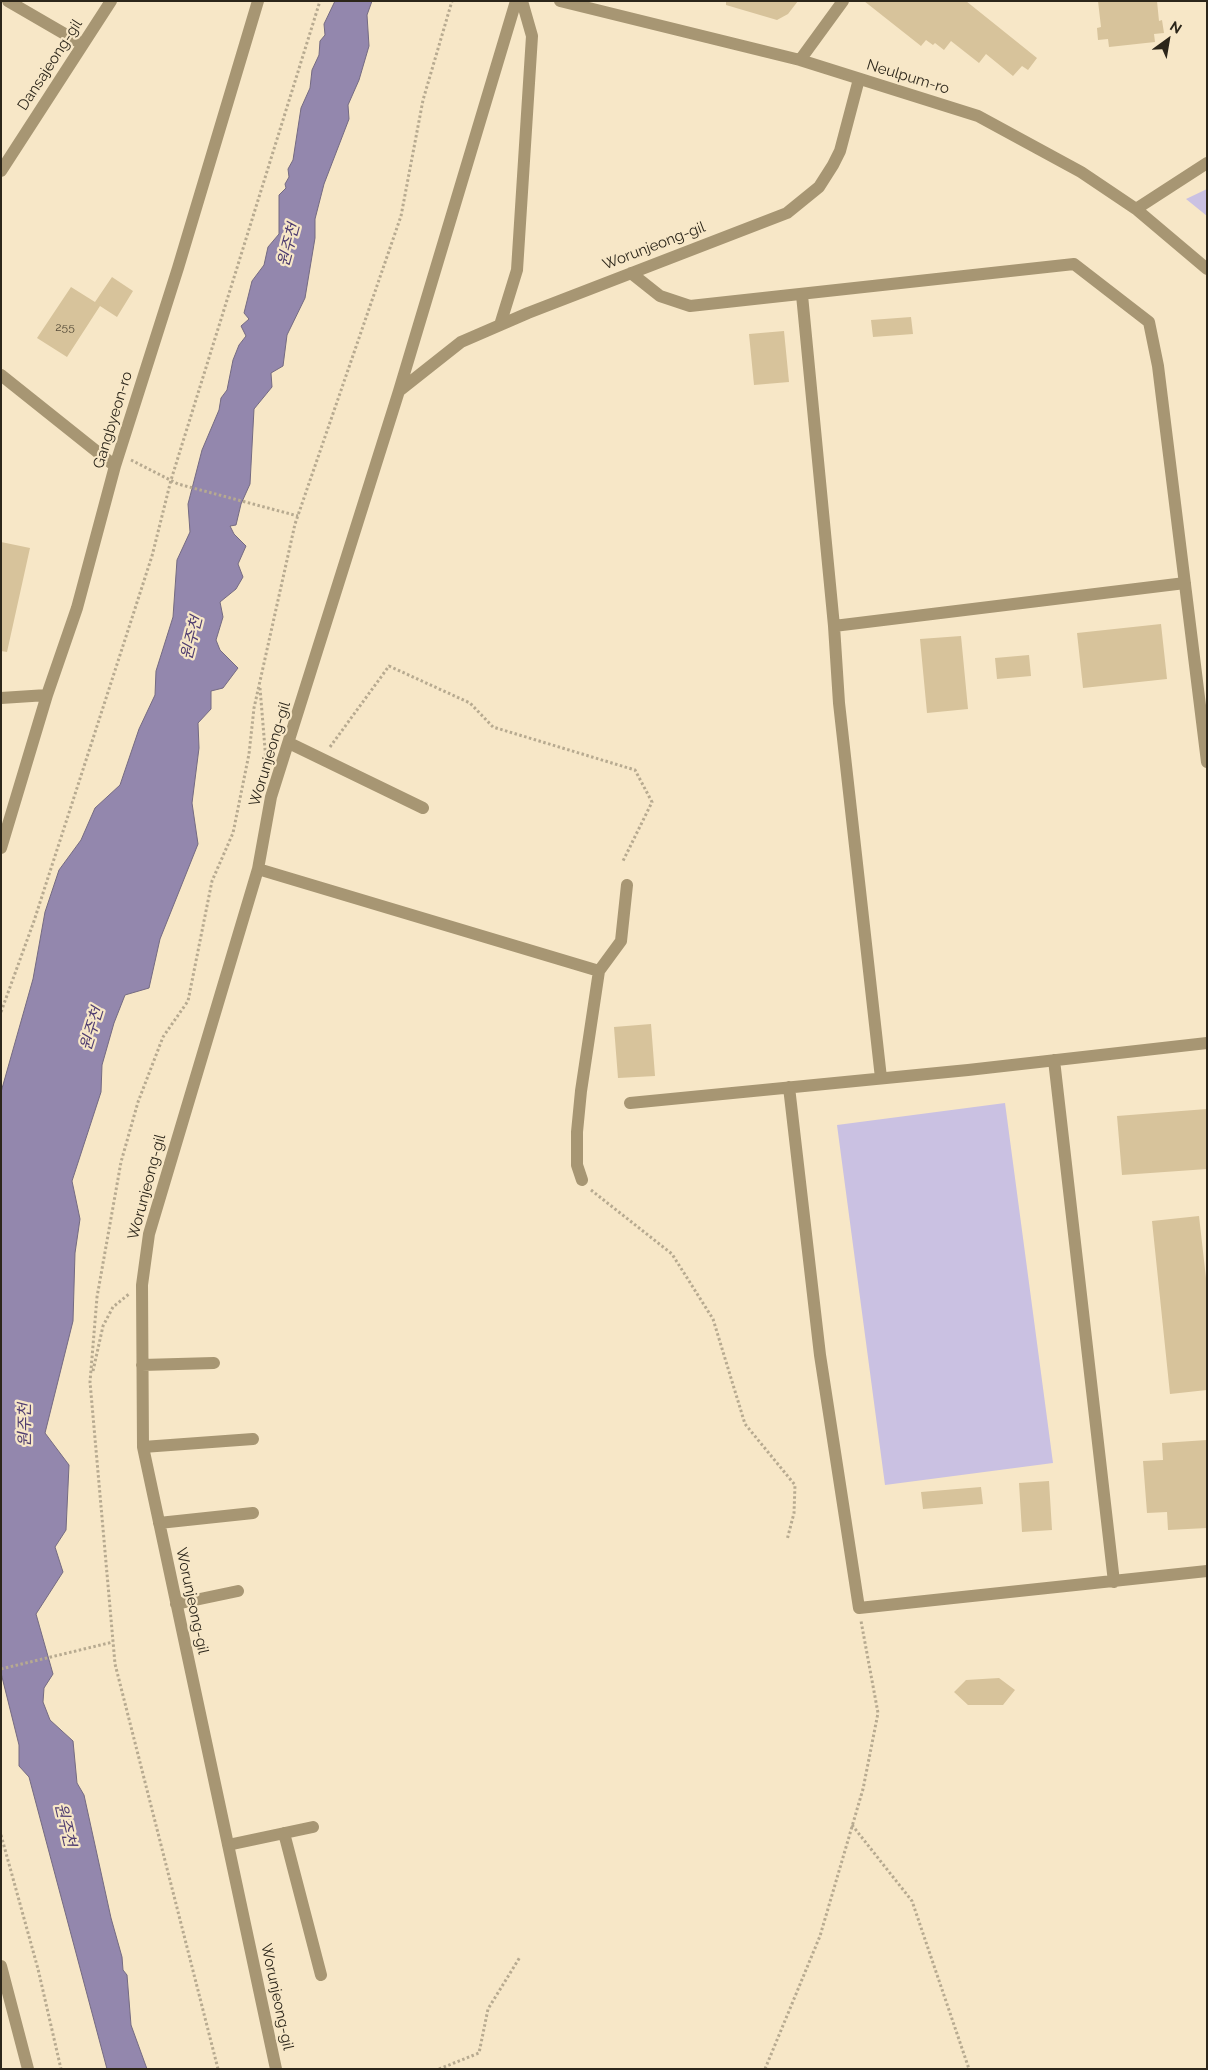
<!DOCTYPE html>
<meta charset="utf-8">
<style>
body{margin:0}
#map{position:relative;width:1208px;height:2070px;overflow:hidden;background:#f7e7c7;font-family:Raleway,sans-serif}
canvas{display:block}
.frame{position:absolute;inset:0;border:2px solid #2c261a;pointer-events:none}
.north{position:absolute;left:1143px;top:15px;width:50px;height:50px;-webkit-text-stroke:4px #f7e7c7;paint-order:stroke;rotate:32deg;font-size:14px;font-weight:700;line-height:20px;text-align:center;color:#2c261a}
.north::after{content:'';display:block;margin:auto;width:18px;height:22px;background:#2c261a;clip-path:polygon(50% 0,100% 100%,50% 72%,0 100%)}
</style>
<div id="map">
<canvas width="1208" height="2070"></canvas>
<div class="frame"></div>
<div class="north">N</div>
</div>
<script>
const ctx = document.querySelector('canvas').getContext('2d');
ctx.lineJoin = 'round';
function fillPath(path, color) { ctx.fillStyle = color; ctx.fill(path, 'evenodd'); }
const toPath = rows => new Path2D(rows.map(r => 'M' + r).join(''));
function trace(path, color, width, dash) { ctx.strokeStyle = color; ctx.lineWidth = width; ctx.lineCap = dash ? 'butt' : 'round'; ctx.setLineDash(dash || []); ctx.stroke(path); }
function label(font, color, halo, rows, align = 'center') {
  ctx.font = font + ' Raleway,"Noto Sans KR",sans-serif'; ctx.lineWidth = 4.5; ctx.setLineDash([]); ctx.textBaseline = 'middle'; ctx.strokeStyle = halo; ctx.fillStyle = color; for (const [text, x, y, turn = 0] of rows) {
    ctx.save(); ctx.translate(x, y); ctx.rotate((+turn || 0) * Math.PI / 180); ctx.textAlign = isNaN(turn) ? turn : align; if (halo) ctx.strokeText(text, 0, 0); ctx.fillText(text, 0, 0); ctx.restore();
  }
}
const green = toPath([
 [1207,189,1207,216,1186,199],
 [1005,1103,1053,1463,885,1485,837,1125]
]);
const water = toPath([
 [335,1,372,1,367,15,369,46,359,80,348,105,349,119,324,184,315,219,315,238,305,298,287,335,283,366,271,373,272,387,254,409,250,484,241,504,236,525,230,526,234,534,246,546,238,564,243,577,236,589,220,602,223,617,216,640,220,650,238,668,223,688,211,691,211,709,198,723,199,748,192,803,198,844,160,939,149,988,125,995,114,1023,102,1065,101,1092,72,1181,80,1219,75,1253,73,1321,45,1433,69,1465,66,1530,55,1547,63,1572,36,1614,53,1674,44,1688,43,1702,50,1720,73,1741,77,1783,84,1795,111,1918,122,1957,123,1970,127,1975,131,2025,147,2069,107,2069,29,1777,19,1766,19,1745,1,1673,1,1092,33,979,45,912,59,870,81,840,95,808,120,785,139,729,155,695,156,671,173,617,177,560,190,532,188,504,202,450,219,410,221,398,227,390,233,360,239,345,246,336,241,326,249,319,244,313,252,281,264,265,268,247,279,234,279,195,286,188,285,184,289,177,288,169,293,160,301,108,310,88,312,70,319,55,320,41,325,35,324,24,335,1]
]);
const building = toPath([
 [726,1,798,1,788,14,777,20,726,5],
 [864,1,966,1,1037,58,1028,70,1022,66,1013,76,986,54,979,63,951,41,944,50,935,43,933,45,926,40,921,46],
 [1098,1,1157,1,1159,21,1162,20,1164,33,1154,34,1155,42,1109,47,1108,39,1098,40,1097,28,1101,27],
 [112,277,133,291,117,317,100,306,67,357,37,338,71,287,95,302],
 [911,317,913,334,873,337,871,320],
 [784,331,789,382,754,385,749,334],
 [1,542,30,548,7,652,1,651],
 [1161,624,1167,679,1083,688,1077,633],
 [961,636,968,709,927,713,920,639],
 [1029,655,1031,676,997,679,995,658],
 [651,1024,655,1076,618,1078,614,1027],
 [1207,1109,1207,1169,1122,1175,1117,1116],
 [1199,1216,1207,1287,1207,1390,1170,1394,1152,1221],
 [1207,1440,1207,1528,1168,1530,1167,1512,1147,1513,1143,1461,1163,1460,1162,1443],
 [1049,1481,1052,1530,1022,1532,1019,1483],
 [981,1487,983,1504,923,1509,921,1492],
 [999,1678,1015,1690,1003,1705,968,1705,954,1692,966,1680]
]);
const path = toPath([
 [131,460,178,484,298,516],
 [260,688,266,761],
 [330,747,389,666,470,703,493,727,635,770,652,802,623,861],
 [1,1012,34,921,152,556,171,480,320,1],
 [591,1190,672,1254,713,1319,745,1424,795,1485,794,1513,787,1540],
 [93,1371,103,1326,113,1307,129,1294],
 [1,1669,113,1642],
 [852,1825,912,1901,969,2069],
 [1,1835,38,1969,61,2069],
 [218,2069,115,1664,90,1382,97,1297,121,1162,138,1102,163,1037,188,1001,212,881,233,833,249,754,254,708,295,524,401,216,423,100,452,1],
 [439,2069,479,2053,488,2009,520,1957],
 [765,2069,820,1936,863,1789,878,1713,861,1621]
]);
const minor = toPath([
 [8,1,82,44],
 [560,1,800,60,978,116,1081,172,1136,209,1207,269],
 [800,60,843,1],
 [1,171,111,1],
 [1136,209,1207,163],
 [631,273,660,296,690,306,1074,264,1149,322,1158,366,1207,762],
 [802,295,834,626,839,703,881,1078],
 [500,325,517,270,532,36,522,1],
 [1,375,115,466],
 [399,391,461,342,528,313,787,213,819,187,833,165,840,151,859,79],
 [834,626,1185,583],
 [1,698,47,695],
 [289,743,423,808],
 [1,848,47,695,77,608,115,466,178,268,258,1],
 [258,869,599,971,581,1091,577,1132,577,1165,582,1180],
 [599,971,621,941,627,885],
 [1054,1060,1114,1582],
 [789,1087,820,1355,859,1608,1207,1571],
 [630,1103,968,1070,1207,1043],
 [142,1365,214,1363],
 [143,1447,253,1439],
 [159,1523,253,1513],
 [176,1604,238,1591],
 [284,1833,321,1975],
 [228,1845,313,1827],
 [1,1966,28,2069],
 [276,2069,143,1447,142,1285,149,1234,258,869,271,797,399,391,516,1]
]);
const numberNames = [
 ["255",65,327]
];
const streetNames = [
 ["Dansajeong-gil",50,65,-57],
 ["Neulpum-ro",908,77,17],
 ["Worunjeong-gil",654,246,-21],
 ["Gangbyeon-ro",113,420,-73],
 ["Worunjeong-gil",270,754,-73],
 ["Worunjeong-gil",147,1187,-75],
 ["Worunjeong-gil",192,1601,78],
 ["Worunjeong-gil",277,1997,78]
];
const waterNames = [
 ["원주천",289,245,-75],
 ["원주천",192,638,-76],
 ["원주천",92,1029,-73],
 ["원주천",25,1425,-90],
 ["원주천",65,1825,77]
];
fillPath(green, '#cac1e2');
fillPath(water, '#9387ad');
trace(water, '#746a81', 1);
fillPath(building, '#d7c39b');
trace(path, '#b7aa90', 3, [2.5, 2.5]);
trace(minor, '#a79673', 12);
label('12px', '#574d3a', null, numberNames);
label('15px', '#2c261a', '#f7e7c7', streetNames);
label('italic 16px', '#4e3c70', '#f7e7c7', waterNames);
</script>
